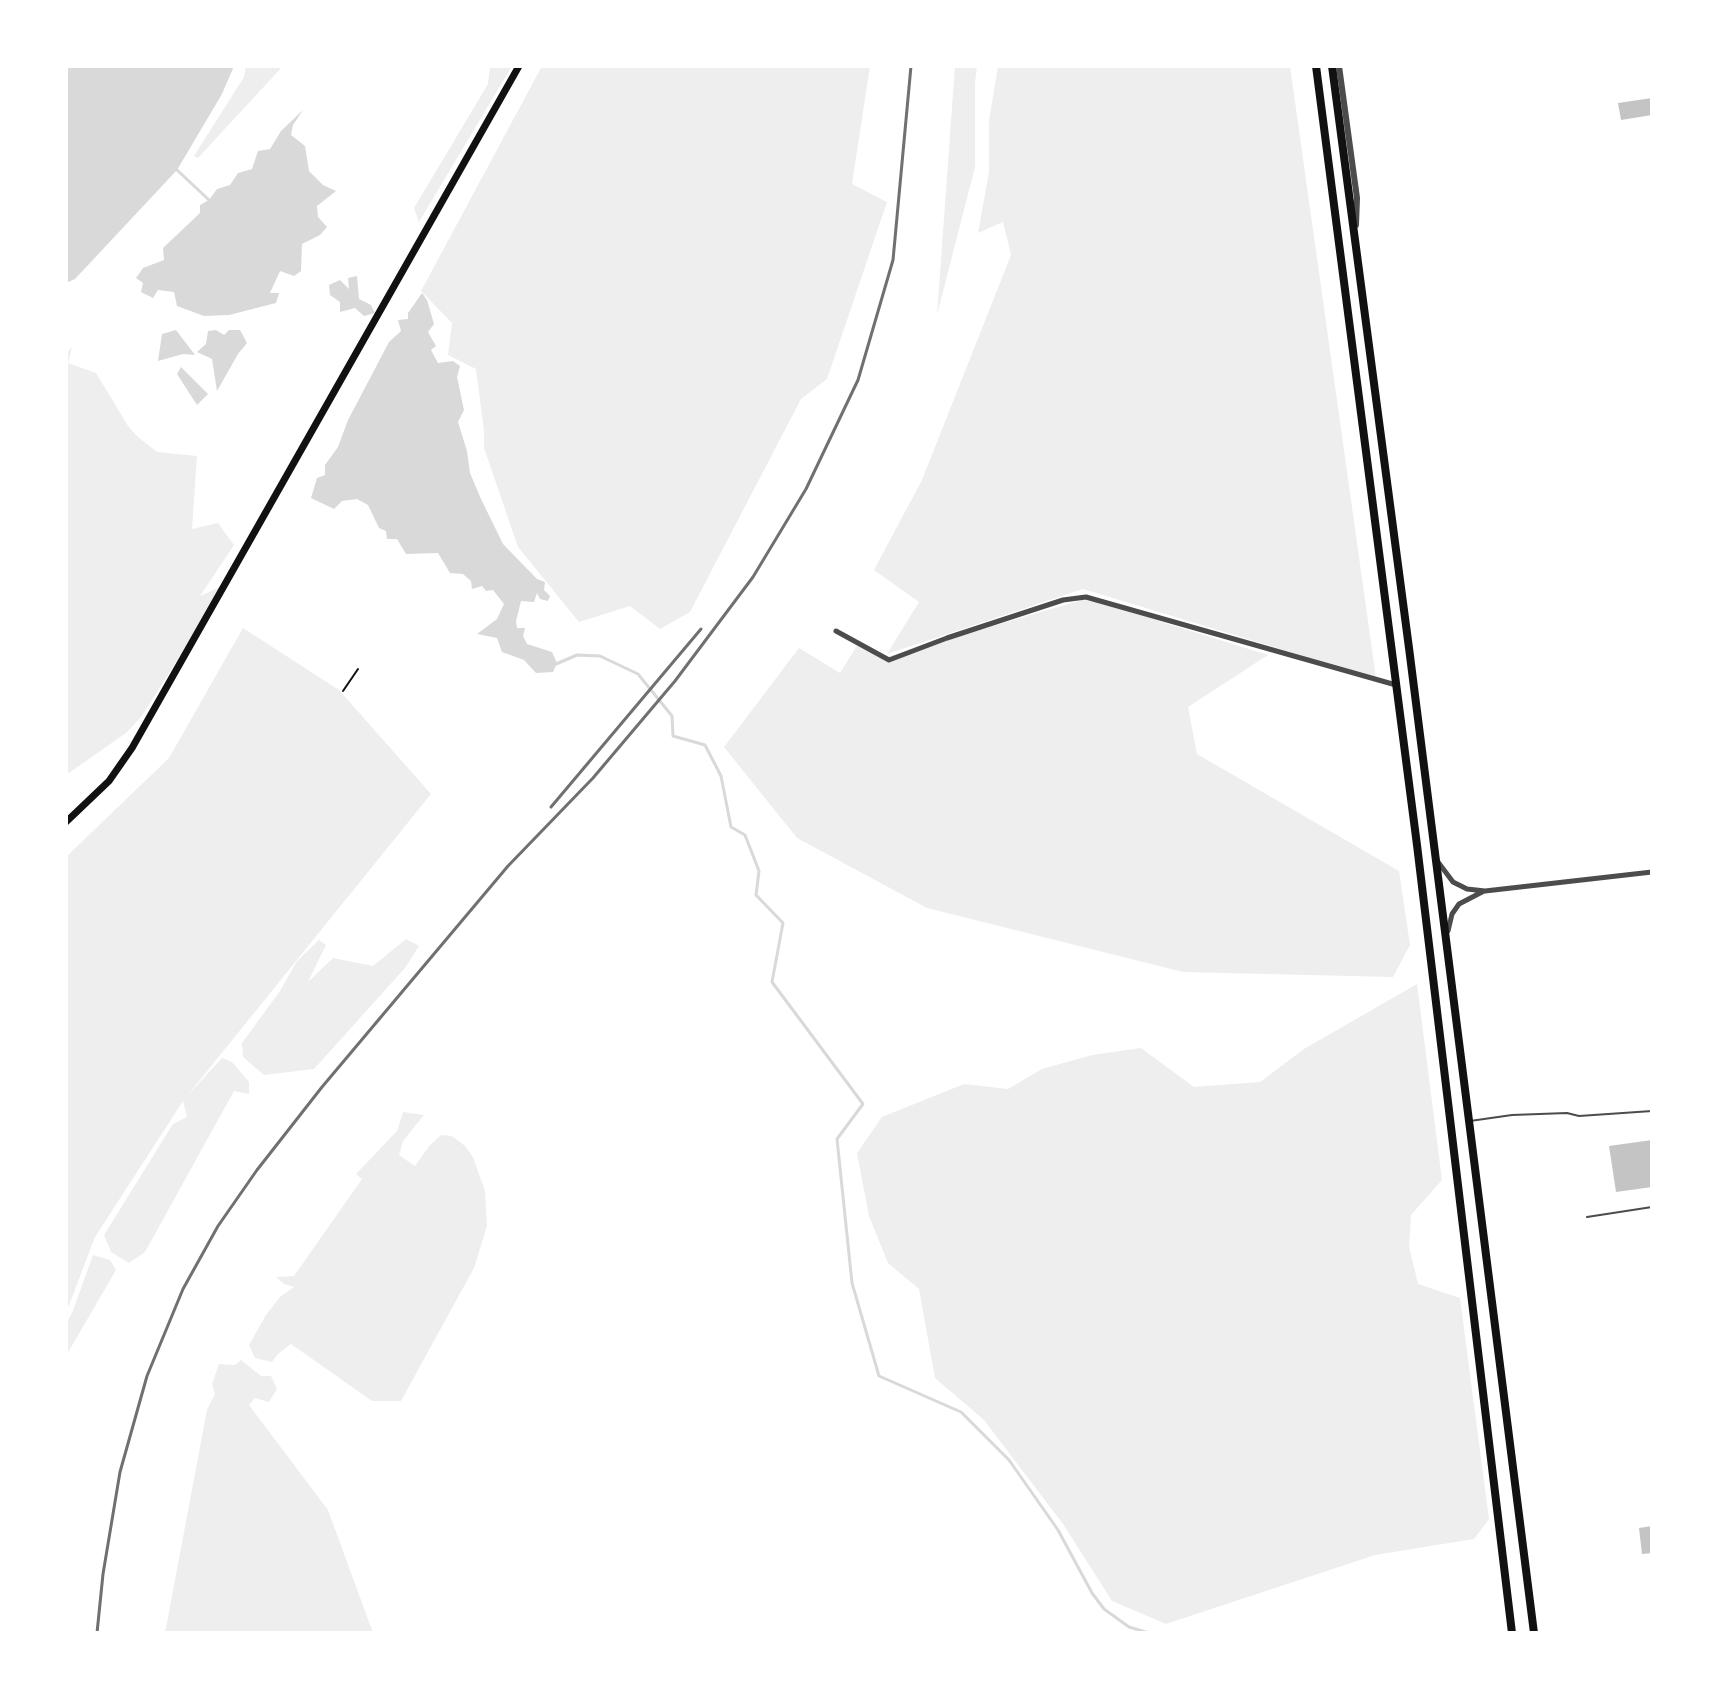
<!DOCTYPE html>
<style>
body{margin:0}
#map{position:relative;width:1718px;height:1699px;overflow:hidden;background:#fff;font-family:"Nunito Sans",sans-serif}
canvas{display:block}
.frame{position:absolute;inset:0;border:68px solid #fff;pointer-events:none}
</style>
<div id="map">
<canvas width="1718" height="1699"></canvas>
<div class="frame"></div>
</div>
<script>
const ctx = document.querySelector('canvas').getContext('2d');
ctx.lineJoin = 'round';
function fillPath(path, color) { ctx.fillStyle = color; ctx.fill(path, 'evenodd'); }
const toPath = rows => new Path2D(rows.map(r => 'M' + r).join(''));
function trace(path, color, width, dash) { ctx.strokeStyle = color; ctx.lineWidth = width; ctx.lineCap = dash ? 'butt' : 'round'; ctx.setLineDash(dash || []); ctx.stroke(path); }
const green = toPath([
 [246,66,283,66,198,158,194,156,244,77],
 [490,66,512,66,419,222,414,208,488,84],
 [542,66,870,66,852,184,887,202,827,379,801,399,690,612,660,629,630,606,579,622,518,547,484,448,484,431,476,369,448,355,452,323,421,291],
 [955,66,977,66,975,83,975,167,937,315],
 [998,66,1290,66,1376,678,1083,589,887,654,919,602,874,570,922,480,1011,255,1003,222,978,233,989,172,989,121],
 [72,347,68,363,96,373,128,426,138,437,157,452,197,456,192,529,218,523,234,545,200,596,220,587,191,639,141,717,126,733,66,775,66,354],
 [1082,600,1095,601,1268,655,1188,707,1197,754,1399,871,1410,945,1393,977,1183,972,927,908,797,838,724,747,799,648,840,673,858,644,883,658],
 [243,628,339,690,431,794,187,1096,222,1058,232,1062,249,1082,249,1094,234,1091,145,1252,129,1263,111,1252,104,1235,173,1124,187,1117,183,1101,95,1237,66,1313,66,857,169,758],
 [406,939,419,946,405,968,314,1069,264,1075,243,1057,242,1043,280,991,297,961,319,940,326,945,308,982,333,958,373,966],
 [1417,984,1442,1180,1411,1215,1409,1246,1418,1284,1460,1298,1489,1519,1474,1539,1375,1555,1166,1624,1112,1601,1063,1524,984,1420,935,1378,919,1289,888,1263,869,1216,857,1153,882,1117,964,1084,1008,1089,1042,1069,1092,1055,1141,1048,1194,1087,1260,1082,1304,1049],
 [403,1112,424,1115,403,1141,399,1155,415,1166,430,1145,441,1135,452,1136,465,1146,473,1157,485,1191,487,1226,474,1268,401,1401,372,1401,291,1344,278,1354,272,1362,255,1358,249,1345,266,1315,280,1297,294,1287,284,1284,276,1277,294,1276,362,1179,356,1174,397,1131],
 [93,1255,110,1260,116,1270,66,1356,66,1324,72,1313],
 [241,1360,261,1376,271,1376,277,1389,269,1402,255,1398,249,1405,328,1510,373,1633,165,1633,207,1410,215,1394,212,1384,219,1364,235,1365]
]);
const water = toPath([
 [66,66,234,66,222,94,177,170,75,279,66,283],
 [303,110,293,125,291,135,305,146,309,171,323,185,336,191,317,206,318,217,327,227,320,235,302,244,301,271,294,276,280,271,270,293,279,293,276,303,229,315,204,316,177,306,174,292,158,290,153,298,141,292,143,283,136,278,143,268,164,260,163,248,200,213,200,205,209,200,217,189,230,185,238,173,252,169,258,151,270,149,281,131],
 [357,276,359,299,371,305,375,313,364,316,355,308,340,312,340,302,330,295,329,285,340,280,349,289,348,278],
 [422,293,427,300,434,324,428,332,436,346,431,350,438,363,453,361,460,366,457,377,464,410,458,422,467,451,470,473,481,499,503,544,537,579,545,582,544,590,550,596,548,601,540,599,537,593,534,602,521,601,516,621,517,628,525,628,523,636,527,644,552,652,557,663,553,672,536,673,524,660,502,652,497,638,477,634,497,619,504,604,493,590,486,591,482,586,472,589,471,581,463,574,450,573,438,553,406,554,397,539,387,539,386,531,379,528,368,505,357,499,342,501,334,509,311,498,317,478,325,475,325,465,338,447,348,420,389,342,401,331,398,320,408,319,408,313],
 [176,330,195,355,183,354,158,361,162,334],
 [216,330,224,335,229,330,240,330,247,343,238,354,217,391,212,359,197,352,206,344,208,331],
 [181,367,208,394,197,405,177,374]
]);
const stream = toPath([
 [177,170,209,200],
 [556,664,577,655,600,656,638,674,672,716,673,736,705,745,721,776,731,827,745,835,759,871,756,895,783,923,772,982,863,1104,837,1139,852,1283,879,1376,961,1412,1009,1460,1058,1530,1092,1593,1104,1609,1129,1627,1149,1633]
]);
const building = toPath([
 [1652,98,1652,115,1621,120,1618,103],
 [1652,1140,1652,1187,1616,1192,1609,1146],
 [1652,1526,1652,1553,1642,1554,1639,1528]
]);
const path = toPath([
 [343,691,358,669]
]);
const service = toPath([
 [1470,1121,1512,1115,1567,1113,1579,1116,1652,1111],
 [1587,1217,1652,1207]
]);
const minor = toPath([
 [836,631,889,660,947,638,1063,600,1086,597,1396,685],
 [1438,862,1453,882,1467,889,1485,891,1652,872],
 [1448,931,1452,914,1459,904,1484,891]
]);
const tertiary = toPath([
 [1339,66,1357,198,1356,225]
]);
const secondary = toPath([
 [66,822,109,781,132,748,519,66]
]);
const primary = toPath([
 [1316,66,1417,845,1512,1633],
 [1332,66,1409,648,1534,1633]
]);
const rail = toPath([
 [551,807,701,629],
 [97,1633,103,1574,120,1472,147,1376,183,1289,218,1226,257,1170,322,1087,508,866,593,778,675,681,753,577,806,489,858,380,893,260,911,66]
]);
fillPath(green, '#eee');
fillPath(water, '#d9d9d9');
trace(stream, '#d9d9d9', 3);
fillPath(building, '#c4c4c4');
trace(path, '#111', 2);
trace(service, '#4c4c4c', 2);
trace(minor, '#4c4c4c', 5);
trace(tertiary, '#4c4c4c', 6);
trace(secondary, '#111', 7);
trace(primary, '#111', 8);
trace(rail, '#707070', 3);
</script>
